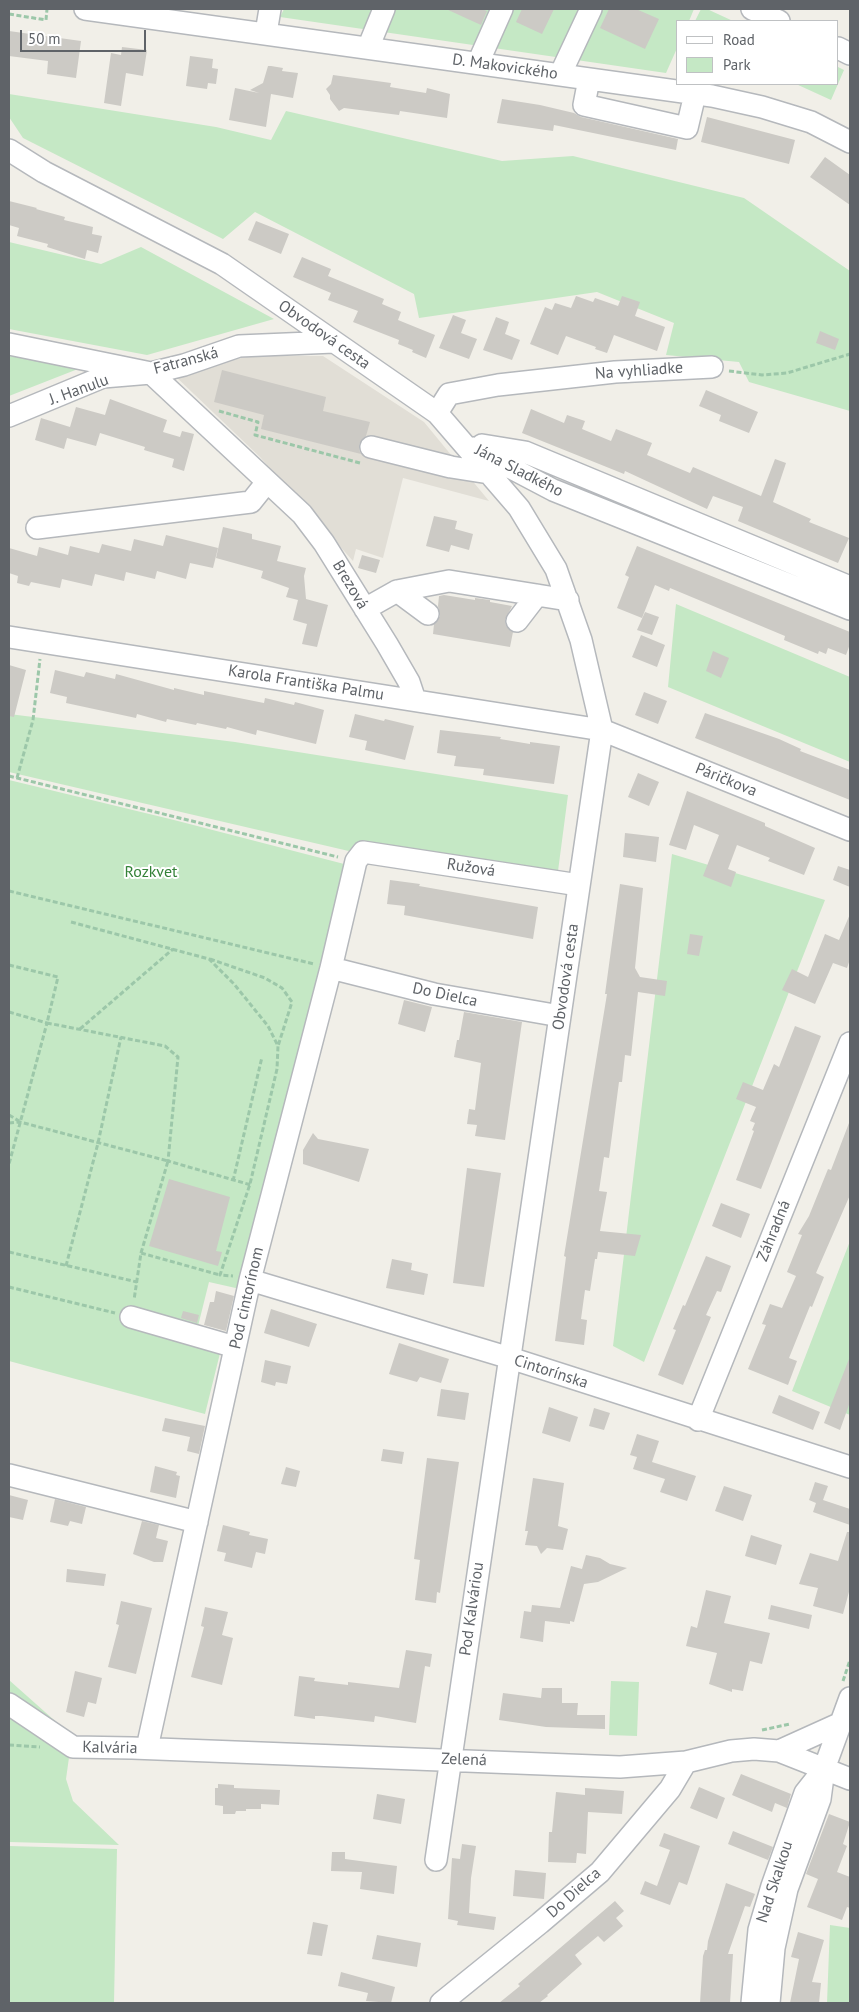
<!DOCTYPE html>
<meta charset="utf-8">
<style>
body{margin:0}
#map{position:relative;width:859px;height:2012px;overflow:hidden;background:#f1efe8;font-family:"PT Sans",sans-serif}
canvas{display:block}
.frame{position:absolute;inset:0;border:10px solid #5f6368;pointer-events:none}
.legend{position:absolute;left:676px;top:20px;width:162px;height:65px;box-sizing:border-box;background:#fff;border:1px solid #bfc1c3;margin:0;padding:6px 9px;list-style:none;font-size:15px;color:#5f6368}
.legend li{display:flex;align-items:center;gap:10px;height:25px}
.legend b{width:25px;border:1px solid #bfc1c3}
.scale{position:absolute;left:20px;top:30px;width:126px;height:22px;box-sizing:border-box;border:2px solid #5f6368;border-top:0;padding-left:6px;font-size:15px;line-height:18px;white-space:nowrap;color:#5f6368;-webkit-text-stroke:4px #fff;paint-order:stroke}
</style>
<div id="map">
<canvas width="859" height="2012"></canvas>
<div class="frame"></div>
<ul class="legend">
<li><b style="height:6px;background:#fff"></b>Road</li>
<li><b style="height:14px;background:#c5e8c5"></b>Park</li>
</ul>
<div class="scale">50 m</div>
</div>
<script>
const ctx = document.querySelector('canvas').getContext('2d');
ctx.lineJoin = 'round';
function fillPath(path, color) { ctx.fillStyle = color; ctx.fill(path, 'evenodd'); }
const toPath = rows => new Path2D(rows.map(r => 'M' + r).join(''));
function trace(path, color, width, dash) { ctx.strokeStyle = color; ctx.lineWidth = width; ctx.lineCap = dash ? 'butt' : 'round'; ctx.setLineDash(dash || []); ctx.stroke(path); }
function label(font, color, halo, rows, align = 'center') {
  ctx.font = font + ' "PT Sans",sans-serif'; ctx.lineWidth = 4; ctx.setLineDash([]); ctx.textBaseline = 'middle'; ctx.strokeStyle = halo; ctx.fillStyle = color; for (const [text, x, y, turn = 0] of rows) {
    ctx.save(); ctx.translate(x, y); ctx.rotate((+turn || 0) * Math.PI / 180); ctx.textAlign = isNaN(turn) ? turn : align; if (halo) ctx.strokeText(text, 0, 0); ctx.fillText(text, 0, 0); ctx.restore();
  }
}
const education = toPath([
 [250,356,323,356,424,422,489,501,403,478,383,558,356,549,353,561,260,457,173,374]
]);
const green = toPath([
 [284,9,694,9,689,21,678,21,678,46,666,73,280,17],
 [701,9,707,9,733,21,695,21],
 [838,67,844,70,831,100,796,84,838,84],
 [9,94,216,127,271,140,286,111,502,161,573,156,744,198,850,271,850,411,749,382,739,362,666,355,674,323,597,292,419,318,414,294,255,212,223,239,23,138,9,117],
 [9,242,101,264,141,247,274,319,147,355,9,329],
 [9,356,83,367,9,396],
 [676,604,850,677,850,762,668,687],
 [9,714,235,742,568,795,558,871,357,842,353,852,9,772],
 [9,780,174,820,348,865,240,1289,209,1282,197,1330,224,1337,205,1414,9,1361],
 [672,854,825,900,644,1362,613,1346],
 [850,1241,850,1415,792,1391],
 [9,1680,72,1736,66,1779,73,1801,119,1845,9,1842],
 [611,1681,639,1682,637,1736,609,1735],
 [9,1846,117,1849,114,2003,9,2003],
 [830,1925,850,1928,850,2003,827,2003]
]);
const building = toPath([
 [446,9,481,9,487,11,481,25],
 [522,9,554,9,542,34,516,22],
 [609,9,636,9,659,19,645,49,600,28],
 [9,31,81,41,76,78,47,74,48,61,9,56],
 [122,47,147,50,143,76,126,73,121,106,104,103,111,53,121,55],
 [190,56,213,59,212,68,218,69,216,84,208,83,207,89,186,86],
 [268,66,271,66,283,68,282,71,298,73,293,98,271,94,266,127,229,120,235,88,259,93,250,90,263,83],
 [333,75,391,83,390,87,426,93,427,88,450,94,447,118,400,111,399,115,344,108,339,111,330,99,330,95,326,89,331,84],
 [502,99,540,105,574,113,581,117,678,139,676,150,554,125,553,131,497,123],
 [707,117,795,140,789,164,701,142],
 [825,157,850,175,850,205,810,177],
 [9,201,37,208,36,209,65,217,64,220,93,227,92,234,102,236,98,253,87,250,85,259,47,247,48,244,17,236,19,228,9,225],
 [256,221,289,234,281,254,248,240],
 [302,257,331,269,328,276,384,299,382,304,401,312,398,320,435,335,426,358,412,352,413,350,398,344,399,340,353,322,358,311,328,300,331,293,293,277],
 [576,296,593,302,595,298,618,306,622,296,640,302,635,316,665,327,657,351,614,335,607,353,595,349,596,347,566,336,558,355,530,344,545,307,552,310,555,303,571,308],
 [453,315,466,320,461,333,477,339,469,359,439,348],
 [496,317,509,322,505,334,520,340,512,360,483,350],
 [820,331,839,339,835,350,816,343],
 [222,370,326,397,323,411,370,422,366,436,359,444,359,450,361,454,261,429,264,415,214,402],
 [706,390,758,412,749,433,719,421,721,415,699,406],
 [110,399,167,420,163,432,180,437,182,431,194,434,184,471,172,467,174,459,144,450,145,447,100,433,96,446,67,438,64,449,35,440,41,418,70,427,76,407,105,415],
 [531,409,564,423,567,415,585,421,582,429,611,441,616,429,652,443,647,455,690,473,693,467,761,496,775,459,786,463,773,502,811,519,809,522,849,538,838,563,738,521,743,507,713,496,707,509,625,471,624,474,522,433],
 [434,516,457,521,455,529,473,534,469,550,451,545,449,552,426,546],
 [223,527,252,534,252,539,281,546,277,561,306,568,304,576,306,599,328,605,317,647,302,644,307,624,293,620,298,600,286,597,289,588,261,578,263,571,216,558],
 [166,535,218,548,213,568,190,563,186,579,157,571,155,579,126,572,124,581,95,574,92,586,62,579,60,588,31,582,29,586,17,583,18,576,9,573,9,548,37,556,39,547,68,555,70,546,99,553,102,544,131,551,134,539,163,546],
 [637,546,850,632,850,644,846,655,828,648,826,654,819,651,818,654,784,640,785,636,670,588,669,591,655,585,642,618,617,608,629,577,625,575],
 [362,555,380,560,376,573,358,568],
 [444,595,475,600,475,598,490,600,490,602,512,606,505,620,506,626,513,632,510,647,433,634,434,624,440,616,438,606,439,596],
 [645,612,659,617,652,635,637,630],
 [641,635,665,645,657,667,632,657],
 [713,651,729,658,721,678,706,671],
 [9,665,26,670,14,717,9,716],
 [55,670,84,677,86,672,115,679,116,674,174,690,174,688,204,695,204,691,264,703,265,698,294,705,295,702,324,710,316,744,257,730,256,735,227,727,226,729,197,723,196,725,167,719,166,722,137,714,136,718,66,703,67,697,50,693],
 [644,692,667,701,658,724,635,715],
 [705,713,779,739,801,749,800,751,850,770,850,800,695,738],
 [355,714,384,721,385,719,414,726,405,760,365,750,367,741,349,737],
 [440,730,501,737,500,739,530,744,530,742,560,746,554,784,483,775,484,769,454,766,456,756,437,753],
 [638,773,659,782,649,806,628,797],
 [687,791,765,823,765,826,815,848,804,875,768,861,770,858,737,845,728,869,736,872,731,887,703,876,719,835,694,825,686,850,669,845],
 [625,833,659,837,656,862,623,857],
 [838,866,850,870,850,887,833,880],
 [390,880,420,884,419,886,538,907,533,939,404,915,405,906,387,904],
 [620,884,643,888,635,968,640,977,667,981,665,996,638,992,631,1056,625,1055,622,1082,619,1082,609,1158,604,1157,599,1191,607,1192,600,1231,641,1235,635,1256,598,1252,597,1259,595,1259,590,1291,585,1290,581,1319,587,1320,584,1345,555,1341,566,1257,564,1256,607,994,605,994],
 [850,914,850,959,847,968,833,963,815,1004,782,990,792,969,808,977,825,934,839,940],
 [690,934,703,936,699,956,687,954],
 [404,1000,432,1007,425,1032,398,1024],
 [464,1012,522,1022,505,1140,475,1136,477,1125,467,1124,469,1109,475,1110,481,1063,454,1057,457,1040,459,1040],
 [795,1026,821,1036,761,1189,736,1180,754,1131,752,1130,755,1123,750,1121,756,1107,736,1099,743,1082,763,1090,774,1064,779,1067],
 [849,1123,850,1195,816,1273,824,1277,812,1307,810,1306,789,1358,797,1361,788,1385,748,1369,766,1325,762,1324,770,1304,782,1308,796,1276,787,1272,802,1235,798,1234,809,1216,828,1169,831,1170],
 [313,1133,318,1139,369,1149,359,1182,303,1164,303,1150],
 [467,1168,501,1173,484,1287,453,1283],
 [169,1179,230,1197,216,1251,222,1252,218,1266,149,1246],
 [721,1203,750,1214,741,1238,712,1226],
 [706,1256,731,1266,721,1292,717,1291,706,1315,711,1317,683,1385,658,1375,676,1330,673,1329,683,1305,685,1306],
 [392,1259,412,1263,411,1270,428,1274,424,1295,386,1288],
 [216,1291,234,1296,226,1331,204,1325,210,1302,214,1302],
 [271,1309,317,1324,309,1347,264,1333],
 [183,1311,199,1315,197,1323,181,1318],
 [399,1343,449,1359,441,1383,420,1377,417,1382,389,1374],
 [849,1359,850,1402,840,1430,824,1423],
 [265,1360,291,1366,287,1384,276,1382,275,1386,261,1382],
 [441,1389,469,1393,465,1420,437,1416],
 [779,1395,820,1412,813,1430,772,1413],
 [549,1407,578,1417,570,1442,542,1433],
 [594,1408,610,1413,604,1430,589,1426],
 [165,1418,205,1426,199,1454,187,1451,190,1437,162,1431],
 [637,1434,659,1441,652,1462,696,1476,687,1501,660,1492,665,1479,633,1469,637,1457,630,1455],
 [383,1449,404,1452,402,1464,381,1461],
 [427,1458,459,1462,440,1593,437,1592,436,1603,415,1600,420,1560,414,1559],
 [155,1466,177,1472,176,1475,180,1476,176,1498,150,1492],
 [286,1467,300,1471,296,1487,281,1484],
 [533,1478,564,1483,558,1526,568,1529,563,1550,547,1548,541,1554,537,1546,525,1545,528,1531,525,1531],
 [815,1482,828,1486,823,1500,850,1509,850,1525,813,1512,816,1503,809,1500],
 [724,1486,752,1495,743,1521,715,1511],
 [9,1495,28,1500,23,1520,9,1517],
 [55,1499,86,1507,82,1524,70,1521,68,1526,50,1522],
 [142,1521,159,1525,156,1538,168,1541,163,1562,154,1562,133,1554],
 [223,1525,250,1532,249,1535,268,1539,265,1554,256,1552,252,1568,224,1561,226,1553,217,1551],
 [847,1532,850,1532,850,1588,843,1614,813,1606,818,1588,799,1584,810,1553,838,1561],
 [751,1535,782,1545,776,1565,745,1556],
 [586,1555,600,1558,610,1564,627,1568,598,1582,584,1584,574,1622,570,1621,570,1624,545,1621,543,1642,520,1638,524,1611,531,1612,532,1605,560,1608,571,1566,582,1569],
 [67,1569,106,1574,104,1586,66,1582],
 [706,1590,731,1596,724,1623,770,1633,762,1664,750,1661,743,1691,732,1689,732,1692,709,1684,717,1653,686,1646,691,1626,697,1628],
 [121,1601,152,1608,136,1674,108,1667,119,1625,116,1624],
 [771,1605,812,1615,809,1629,768,1619],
 [205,1607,228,1612,222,1635,233,1638,222,1685,191,1677,204,1627,201,1626],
 [406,1650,432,1654,430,1667,425,1666,416,1723,375,1716,374,1722,322,1716,315,1716,315,1719,294,1716,299,1676,315,1678,314,1681,348,1685,348,1682,399,1688],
 [75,1671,102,1678,96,1704,88,1702,84,1717,66,1712],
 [542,1688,562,1688,562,1703,578,1703,577,1715,605,1715,605,1729,546,1727,499,1720,503,1693,541,1698],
 [741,1774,791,1794,787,1808,775,1803,772,1812,732,1795],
 [218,1784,234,1785,234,1788,280,1790,279,1805,261,1804,261,1809,246,1809,246,1811,236,1811,235,1814,223,1814,223,1806,215,1805,215,1788,218,1788],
 [699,1787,725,1798,717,1819,690,1808],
 [585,1788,624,1791,622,1814,588,1812,586,1854,577,1853,576,1863,548,1862,549,1832,552,1832,556,1792,585,1795],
 [377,1794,405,1799,401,1824,373,1819],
 [829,1814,850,1822,843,1844,847,1846,837,1872,850,1877,850,1908,847,1907,842,1920,807,1907,818,1879,806,1874],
 [733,1831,773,1847,768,1860,728,1844],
 [664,1833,700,1846,687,1885,679,1882,670,1905,640,1894,645,1881,657,1886,670,1850,659,1846],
 [462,1844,476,1846,471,1878,469,1913,496,1917,494,1930,457,1925,458,1921,448,1919,452,1858,460,1859],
 [332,1852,345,1852,345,1859,397,1866,394,1894,360,1889,362,1872,331,1871],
 [515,1870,546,1873,544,1899,513,1896],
 [726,1883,755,1894,750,1907,745,1906,728,1954,733,1954,730,2003,700,2003,703,1956,705,1950,707,1950,708,1941],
 [615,1901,624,1911,616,1918,623,1926,604,1942,598,1936,575,1955,582,1964,547,1995,548,1996,539,2003,499,2003,520,1986,518,1984],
 [313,1922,328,1925,322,1956,307,1954],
 [798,1932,824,1940,812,1982,821,1983,819,2003,790,2003,799,1959,791,1957],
 [377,1935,421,1943,417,1967,372,1959],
 [341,1972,395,1987,391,2003,366,2001,368,1993,338,1986]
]);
const path = toPath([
 [9,14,46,20,47,9],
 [729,371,762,375,787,373,850,354],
 [219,411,258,422,255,435,360,463],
 [9,776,338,857],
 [17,778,33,720,40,659],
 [9,891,314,964],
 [71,922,209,959,234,984,268,1026,278,1046,277,1069,250,1184,220,1275,233,1276],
 [210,959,265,978,282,988,292,1002,278,1046],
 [9,965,58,977,47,1023,165,1046,178,1057,168,1161,251,1185],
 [9,1012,47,1023,9,1164],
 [80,1029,173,949],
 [9,1115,19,1121],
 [9,1123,20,1122,168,1161,141,1253,134,1300],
 [233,1181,262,1057],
 [9,1252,137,1282],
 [141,1253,220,1275],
 [66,1266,98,1143,121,1037],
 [9,1287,115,1313],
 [843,1681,850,1660],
 [762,1730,790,1724],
 [9,1745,40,1747]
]);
const minor = toPath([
 [85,9,712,96,762,107,811,122,850,142],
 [752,9,779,21],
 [266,33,270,9],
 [368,48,384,9],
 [838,48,850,54],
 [478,63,502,9],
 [560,75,591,9],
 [589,79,584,105,687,128,695,94],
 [9,150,44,172,222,264,437,413,519,508,556,569,581,640,602,730,436,1860],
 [9,344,151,373,184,365,239,346,334,342],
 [437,413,449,394,498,385,615,372,712,367],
 [9,416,103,377,151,373,302,514,324,543,387,644,409,682,415,700],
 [482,445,525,452,850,587],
 [371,447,451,467,489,473],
 [473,448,553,490,850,609],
 [37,528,251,502,267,482],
 [397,591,428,614],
 [365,609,397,591,449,581,568,600],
 [517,621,537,595],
 [9,637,602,730,850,830],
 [331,968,434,994,560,1016],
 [250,1280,510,1358,850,1467],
 [131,1317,235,1347],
 [698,1420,850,1043],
 [9,1475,197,1522],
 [9,1704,73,1747,132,1748,620,1767,686,1762,731,1751,754,1749,779,1751,850,1779],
 [147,1748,250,1280,331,968,356,861,363,852,579,885],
 [779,1751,841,1723],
 [441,2003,540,1923,600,1872,670,1789,686,1762],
 [752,2003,759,1930,772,1886,805,1793,824,1769],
 [769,2003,774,1948,787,1889,820,1799,824,1769,850,1698]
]);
const streetNames = [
 ["D. Makovického",505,67,8],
 ["Obvodová cesta",324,335,35],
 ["Fatranská",186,361,-15],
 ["Na vyhliadke",639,371,-4],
 ["J. Hanulu",79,390,-20],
 ["Jána Sladkého",519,471,27],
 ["Brezová",350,585,59],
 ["Karola Františka Palmu",306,683,9],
 ["Páričkova",726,780,22],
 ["Ružová",471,868,9],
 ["Obvodová cesta",566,977,-82],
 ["Do Dielca",445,995,12],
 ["Záhradná",774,1231,-68],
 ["Pod cintorínom",247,1298,-77],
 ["Cintorínska",551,1372,18],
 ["Pod Kalváriou",472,1609,-82],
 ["Kalvária",110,1748,1],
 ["Zelená",464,1760,2],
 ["Nad Skalkou",775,1882,-72],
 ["Do Dielca",574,1893,-42]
];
const parkNames = [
 ["Rozkvet",151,872]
];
fillPath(education, '#e1ded6');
fillPath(green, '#c5e8c5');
fillPath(building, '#cccac5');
trace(minor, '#b5b8bc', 24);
trace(path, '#9cc7a9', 3, [5, 2.5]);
trace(minor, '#fff', 21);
label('16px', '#5f6368', '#fff', streetNames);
label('16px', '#348238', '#fff', parkNames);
</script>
